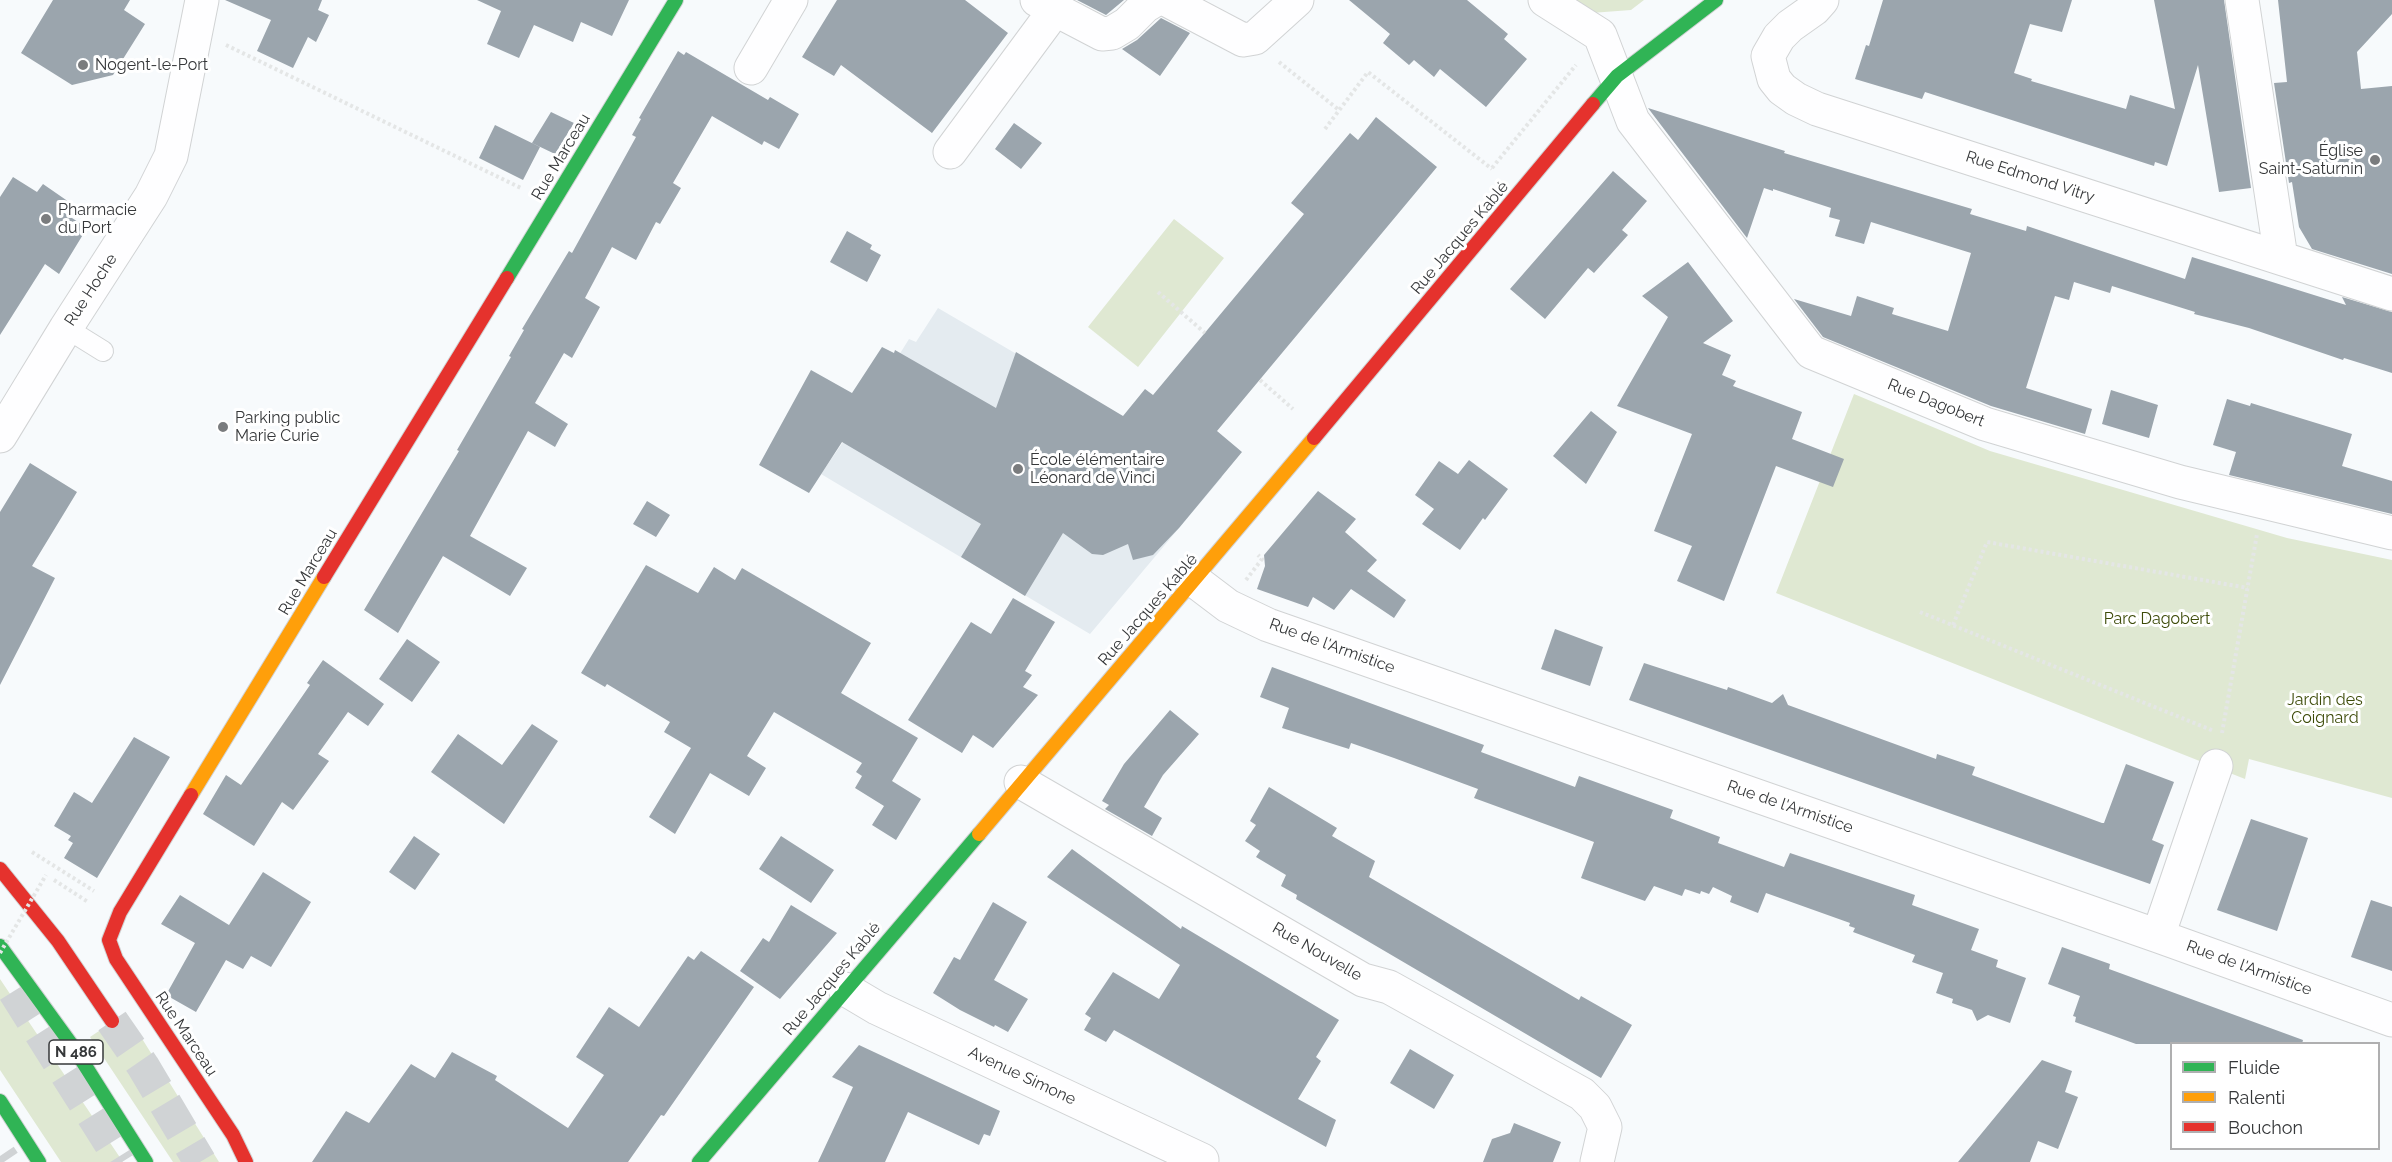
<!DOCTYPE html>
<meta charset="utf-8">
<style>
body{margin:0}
#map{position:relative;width:2392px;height:1162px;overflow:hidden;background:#f7fafc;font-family:Raleway,sans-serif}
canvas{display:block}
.legend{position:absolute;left:2170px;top:1042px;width:210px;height:108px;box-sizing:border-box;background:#fff;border:2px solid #afafb0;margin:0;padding:8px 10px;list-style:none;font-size:18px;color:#36383a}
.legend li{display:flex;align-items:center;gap:12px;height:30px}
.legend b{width:30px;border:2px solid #afafb0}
</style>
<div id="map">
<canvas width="2392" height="1162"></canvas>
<ul class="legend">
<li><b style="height:8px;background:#30b455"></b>Fluide</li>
<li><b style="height:8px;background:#ff9f0a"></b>Ralenti</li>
<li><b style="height:8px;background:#e5322d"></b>Bouchon</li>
</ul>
</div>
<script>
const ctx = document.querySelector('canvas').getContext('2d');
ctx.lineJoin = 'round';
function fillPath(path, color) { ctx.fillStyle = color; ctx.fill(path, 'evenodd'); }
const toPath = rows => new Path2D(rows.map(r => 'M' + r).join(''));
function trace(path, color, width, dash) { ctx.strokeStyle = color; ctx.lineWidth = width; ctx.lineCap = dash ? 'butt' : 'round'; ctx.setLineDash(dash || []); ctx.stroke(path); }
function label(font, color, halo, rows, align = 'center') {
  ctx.font = font + ' Raleway,sans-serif'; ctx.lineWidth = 6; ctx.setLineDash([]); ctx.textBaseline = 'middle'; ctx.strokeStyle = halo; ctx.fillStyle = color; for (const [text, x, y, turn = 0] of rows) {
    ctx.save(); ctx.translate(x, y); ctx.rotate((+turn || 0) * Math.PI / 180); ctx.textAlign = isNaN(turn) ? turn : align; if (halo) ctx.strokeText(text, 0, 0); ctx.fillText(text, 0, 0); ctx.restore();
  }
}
const built = toPath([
 [938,308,1148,431,1182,445,1222,477,1090,634,821,474,863,413,909,339,916,342]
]);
const green = toPath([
 [1569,0,1644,0,1631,10,1591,13],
 [1174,219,1224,258,1138,367,1088,327],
 [1854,394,1990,451,2287,538,2392,560,2392,798,2249,759,2245,779,1776,593],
 [0,979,123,1162,61,1162,0,1070],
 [126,1013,219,1162,173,1162,90,1037]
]);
const building = toPath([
 [53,0,130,0,124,10,145,24,113,75,72,85,21,53],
 [225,0,322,0,318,10,329,15,316,42,308,37,293,68,257,51,271,20],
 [477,0,629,0,612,36,581,22,573,42,534,25,519,58,487,44,501,11],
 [837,0,965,0,1008,33,932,133,841,65,834,76,802,57],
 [1077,0,1124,0,1106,15],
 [1349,0,1467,0,1508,34,1504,39,1527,59,1486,107,1440,69,1434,77,1414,60,1409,65,1383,43,1390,34],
 [1883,0,2072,0,2062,32,2030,24,2014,73,2032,79,2031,81,2126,109,2130,95,2175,109,2154,0,2224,0,2251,188,2219,192,2198,65,2167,166,2155,162,2154,166,1925,92,1922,99,1855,79,1866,45,1869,46],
 [2278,0,2392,0,2392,14,2357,52,2361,89,2392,86,2392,274,2312,249,2299,227,2292,182,2289,183,2274,83,2287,82],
 [1161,18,1190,33,1160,76,1122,49,1137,40],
 [678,51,684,55,686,52,768,100,770,97,799,114,779,149,764,141,762,145,712,116,673,183,681,188,660,224,656,222,636,260,612,247,585,298,600,307,572,358,564,353,535,403,568,424,562,434,555,447,528,431,470,536,527,568,510,596,443,556,398,633,364,610,459,451,457,450,511,357,509,356,524,330,522,329,569,251,572,253,636,137,632,135,641,119,639,118],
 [1648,108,1785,151,1784,153,1972,209,1970,214,2026,231,2027,226,2185,279,2192,257,2346,305,2342,297,2392,312,2392,373,2344,358,2343,360,2249,328,2194,314,2195,312,2112,286,2110,293,2074,282,2069,300,2055,296,2026,388,2092,409,2085,434,1991,406,1823,337,1794,299,1851,316,1857,296,1894,308,1892,314,1948,331,1971,253,1871,222,1864,244,1835,236,1840,220,1829,217,1831,208,1773,189,1773,191,1764,188,1747,238],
 [551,112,574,123,555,154,532,143],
 [1376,117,1437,167,1217,431,1242,452,1179,528,1153,555,1133,560,1128,544,1103,555,1092,554,1063,533,1025,596,961,557,981,524,842,442,809,493,759,465,811,370,852,393,882,347,894,353,895,350,996,408,1016,352,1123,416,1145,389,1153,395,1304,214,1291,203,1350,133,1358,140],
 [1014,123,1042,143,1021,169,995,149],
 [495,125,540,147,523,180,479,158],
 [1613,171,1647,201,1622,230,1628,235,1594,273,1588,268,1545,319,1510,289],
 [13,177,37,192,43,184,69,202,63,212,87,228,59,274,45,264,0,335,0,197],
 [847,231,872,245,870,249,881,255,867,282,830,262],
 [1688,262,1733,321,1703,343,1731,355,1722,375,1736,381,1733,386,1802,412,1792,439,1844,459,1833,487,1776,466,1724,601,1677,581,1692,546,1654,531,1692,434,1617,406,1668,317,1642,296],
 [2111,390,2158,405,2149,438,2102,424],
 [2227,399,2250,406,2251,403,2352,434,2342,466,2392,481,2392,514,2229,475,2236,452,2213,445],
 [1591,411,1617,432,1586,484,1553,456],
 [1469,460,1508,489,1485,520,1483,518,1460,550,1422,524,1434,509,1415,495,1439,461,1458,474],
 [30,463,77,492,32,566,55,578,0,685,0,512],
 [1318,491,1356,519,1345,532,1377,560,1367,571,1406,600,1394,618,1351,589,1334,610,1313,597,1308,607,1257,589,1265,566,1264,555],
 [647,501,670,515,656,537,633,524],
 [646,565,698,593,714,567,735,580,742,568,871,643,841,693,918,738,892,781,921,799,896,840,872,825,884,806,855,788,862,776,856,772,862,763,774,712,747,756,766,768,749,796,710,773,675,834,649,817,691,748,664,732,670,722,607,684,605,687,581,673],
 [1013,598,1055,622,1025,671,1032,675,1023,687,1038,695,993,748,973,735,962,753,908,720,971,622,991,634],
 [1555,629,1603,647,1590,686,1541,669],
 [407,639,440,662,412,702,379,679],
 [323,660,384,704,368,726,348,712,318,754,329,761,293,810,282,802,254,846,203,814,226,775,241,785,310,685,307,683],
 [1644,663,1727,690,1728,687,1772,703,1783,694,1788,705,1936,759,1937,754,1975,767,1972,775,2102,823,2104,823,2126,764,2174,782,2152,840,2164,845,2150,884,1629,700],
 [1272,667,1484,745,1481,752,1575,787,1579,776,1673,810,1670,818,1720,837,1718,843,1784,867,1790,853,1915,895,1912,905,1979,929,1971,950,1998,960,1996,967,2026,978,2010,1023,1988,1015,1977,1021,1972,1010,1952,1003,1953,999,1936,993,1943,973,1912,962,1915,955,1853,932,1855,928,1849,926,1850,923,1766,893,1758,913,1730,902,1732,896,1713,887,1709,894,1701,891,1700,894,1685,889,1682,896,1654,886,1645,901,1581,878,1594,842,1474,798,1478,789,1394,758,1351,743,1349,749,1282,728,1289,708,1260,697],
 [1170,710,1199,734,1163,775,1144,807,1162,818,1152,836,1105,809,1109,805,1102,801,1124,764],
 [532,724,558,741,504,824,431,772,458,734,502,765],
 [134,737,170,757,97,878,64,858,73,843,68,840,71,836,54,826,74,792,92,803],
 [1269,787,1337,828,1332,836,1375,861,1369,877,1579,1000,1581,996,1632,1025,1601,1078,1296,899,1297,895,1281,886,1286,875,1256,857,1260,851,1245,841,1256,825,1250,821],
 [2251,819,2308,838,2277,931,2217,910],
 [414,836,440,854,415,890,389,872],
 [781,836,834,870,811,903,759,869],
 [1072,849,1181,929,1182,926,1339,1020,1316,1057,1321,1061,1298,1099,1336,1120,1326,1147,1114,1030,1106,1042,1084,1030,1091,1018,1085,1014,1113,972,1159,999,1180,965,1047,877],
 [263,872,311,902,271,967,251,956,243,969,226,960,196,1012,166,995,195,943,161,924,180,895,229,925],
 [2371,900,2392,907,2392,971,2351,957],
 [993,902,1027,922,994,980,1028,999,1008,1032,995,1025,994,1027,960,1010,933,993,954,957,960,960],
 [791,905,837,933,780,999,740,971,763,938,769,942],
 [2062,947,2110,964,2109,969,2303,1040,2302,1044,2136,1044,2075,1022,2076,1017,2073,1016,2080,996,2048,984],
 [701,951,754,987,664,1116,661,1115,628,1162,312,1162,346,1111,369,1123,411,1064,435,1078,452,1052,497,1076,495,1080,568,1128,604,1075,576,1057,609,1007,639,1027,688,956,694,960],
 [859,1045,1000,1111,990,1136,984,1134,979,1145,908,1112,885,1162,818,1162,853,1087,832,1077],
 [1410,1049,1454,1075,1434,1109,1390,1083],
 [2042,1060,2072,1071,2065,1092,2078,1097,2058,1149,2038,1141,2030,1162,1958,1162],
 [1514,1123,1561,1142,1553,1162,1483,1162,1492,1139,1510,1133]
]);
const highwayTunnel = toPath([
 [14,991,122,1162],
 [112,1021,143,1066,200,1162],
 [0,1156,4,1162]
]);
const path = toPath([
 [226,45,521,188],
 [1279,62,1339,110],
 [1325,129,1368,72,1492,169],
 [1492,168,1576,65],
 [1158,292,1205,333],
 [1260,380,1293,409],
 [1246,580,1262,559,1258,555],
 [1920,612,2214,731],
 [1953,625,1987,542,2248,588],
 [2222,733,2257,534],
 [32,852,94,891],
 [54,880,88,902]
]);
const lane = toPath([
 [66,328,103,351]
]);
const street = toPath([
 [1037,0,1102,34,1112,33,1127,24,1145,6,1155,0],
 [1167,0,1243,40,1255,38,1297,0],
 [1545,0,1600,35,1633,121,1811,352,1985,424,2180,482,2392,533],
 [1822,0,1814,9,1790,26,1779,37,1768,56,1774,79,1782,89,1796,99,1817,109,2392,294],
 [2242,0,2281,258],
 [751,68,791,0],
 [950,152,1046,22,1052,0],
 [0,436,66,328,151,196,171,156,202,0],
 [1195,581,1228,606,1268,625,2158,936,2392,1020],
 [1021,782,1363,980,1389,987,1582,1094,1595,1107,1605,1127,1597,1162],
 [2158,936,2216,766],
 [845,989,877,1008,1202,1160]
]);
const fast = toPath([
 [1593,104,1617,76,1716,0],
 [507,278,676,0],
 [0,946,74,1048,146,1162],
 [0,1101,39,1162],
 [699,1162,979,834]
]);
const slow = toPath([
 [191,795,324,577],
 [979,834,1314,438]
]);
const jam = toPath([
 [1314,438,1593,104],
 [324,577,507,278],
 [191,795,120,912,109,940,116,959,233,1135,246,1162],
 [0,869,58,941,112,1021]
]);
const pathBridge = toPath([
 [0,953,46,875]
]);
const markers = [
 [83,65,6,"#7a7c7e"],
 [2375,160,6,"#7a7c7e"],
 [46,219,6,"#7a7c7e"],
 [223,427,6,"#7a7c7e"],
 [1018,469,6,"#7a7c7e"]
];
const shields = [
 [76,1052,54]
];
const shieldNames = [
 ["N 486",76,1052]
];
const poiNames = [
 ["Nogent-le-Port",95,65],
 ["Église",2363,151,"right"],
 ["Saint-Saturnin",2363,169,"right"],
 ["Pharmacie",58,210],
 ["du Port",58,228],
 ["Parking public",235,418],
 ["Marie Curie",235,436],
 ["École élémentaire",1030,460],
 ["Léonard de Vinci",1030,478]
];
const streetNames = [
 ["Rue Marceau",561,157,-59],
 ["Rue Edmond Vitry",2030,177,18],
 ["Rue Jacques Kablé",1460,238,-50],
 ["Rue Hoche",91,290,-57],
 ["Rue Dagobert",1936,403,22],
 ["Rue Marceau",308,572,-59],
 ["Rue Jacques Kablé",1148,610,-49],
 ["Rue de l'Armistice",1332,646,20],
 ["Rue de l'Armistice",1790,807,19],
 ["Rue Nouvelle",1317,952,30],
 ["Rue de l'Armistice",2249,968,20],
 ["Rue Jacques Kablé",832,979,-50],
 ["Rue Marceau",186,1034,56],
 ["Avenue Simone",1022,1076,25]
];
const parkNames = [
 ["Parc Dagobert",2157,619],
 ["Jardin des",2325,700],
 ["Coignard",2325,718]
];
fillPath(built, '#e4ebf0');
fillPath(green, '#dfe8d2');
fillPath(building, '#9ba5ad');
trace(highwayTunnel, '#d0d3d5', 33, [33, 16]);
trace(lane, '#d1d3d4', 22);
trace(street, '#d1d3d4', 35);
trace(fast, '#d1d3d4', 16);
trace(slow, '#d1d3d4', 16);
trace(jam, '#d1d3d4', 16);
trace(path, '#e4e6e6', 4, [3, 3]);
trace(lane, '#fefeff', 20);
trace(street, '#fefeff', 33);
trace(fast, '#30b455', 14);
trace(slow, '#ff9f0a', 14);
trace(jam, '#e5322d', 14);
trace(pathBridge, '#e4e6e6', 4, [3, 3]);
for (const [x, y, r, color] of markers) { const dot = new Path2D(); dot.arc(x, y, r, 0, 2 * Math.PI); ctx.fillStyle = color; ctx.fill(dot); trace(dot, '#fff', 2); }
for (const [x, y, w] of shields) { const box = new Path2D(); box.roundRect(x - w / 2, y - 12, w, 24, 4.5); ctx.fillStyle = '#fff'; ctx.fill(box); trace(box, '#36383a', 1.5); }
label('bold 15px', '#36383a', null, shieldNames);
label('16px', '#36383a', '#fff', poiNames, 'left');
label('16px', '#36383a', '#fff', streetNames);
label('16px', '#3d4b09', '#fff', parkNames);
</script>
